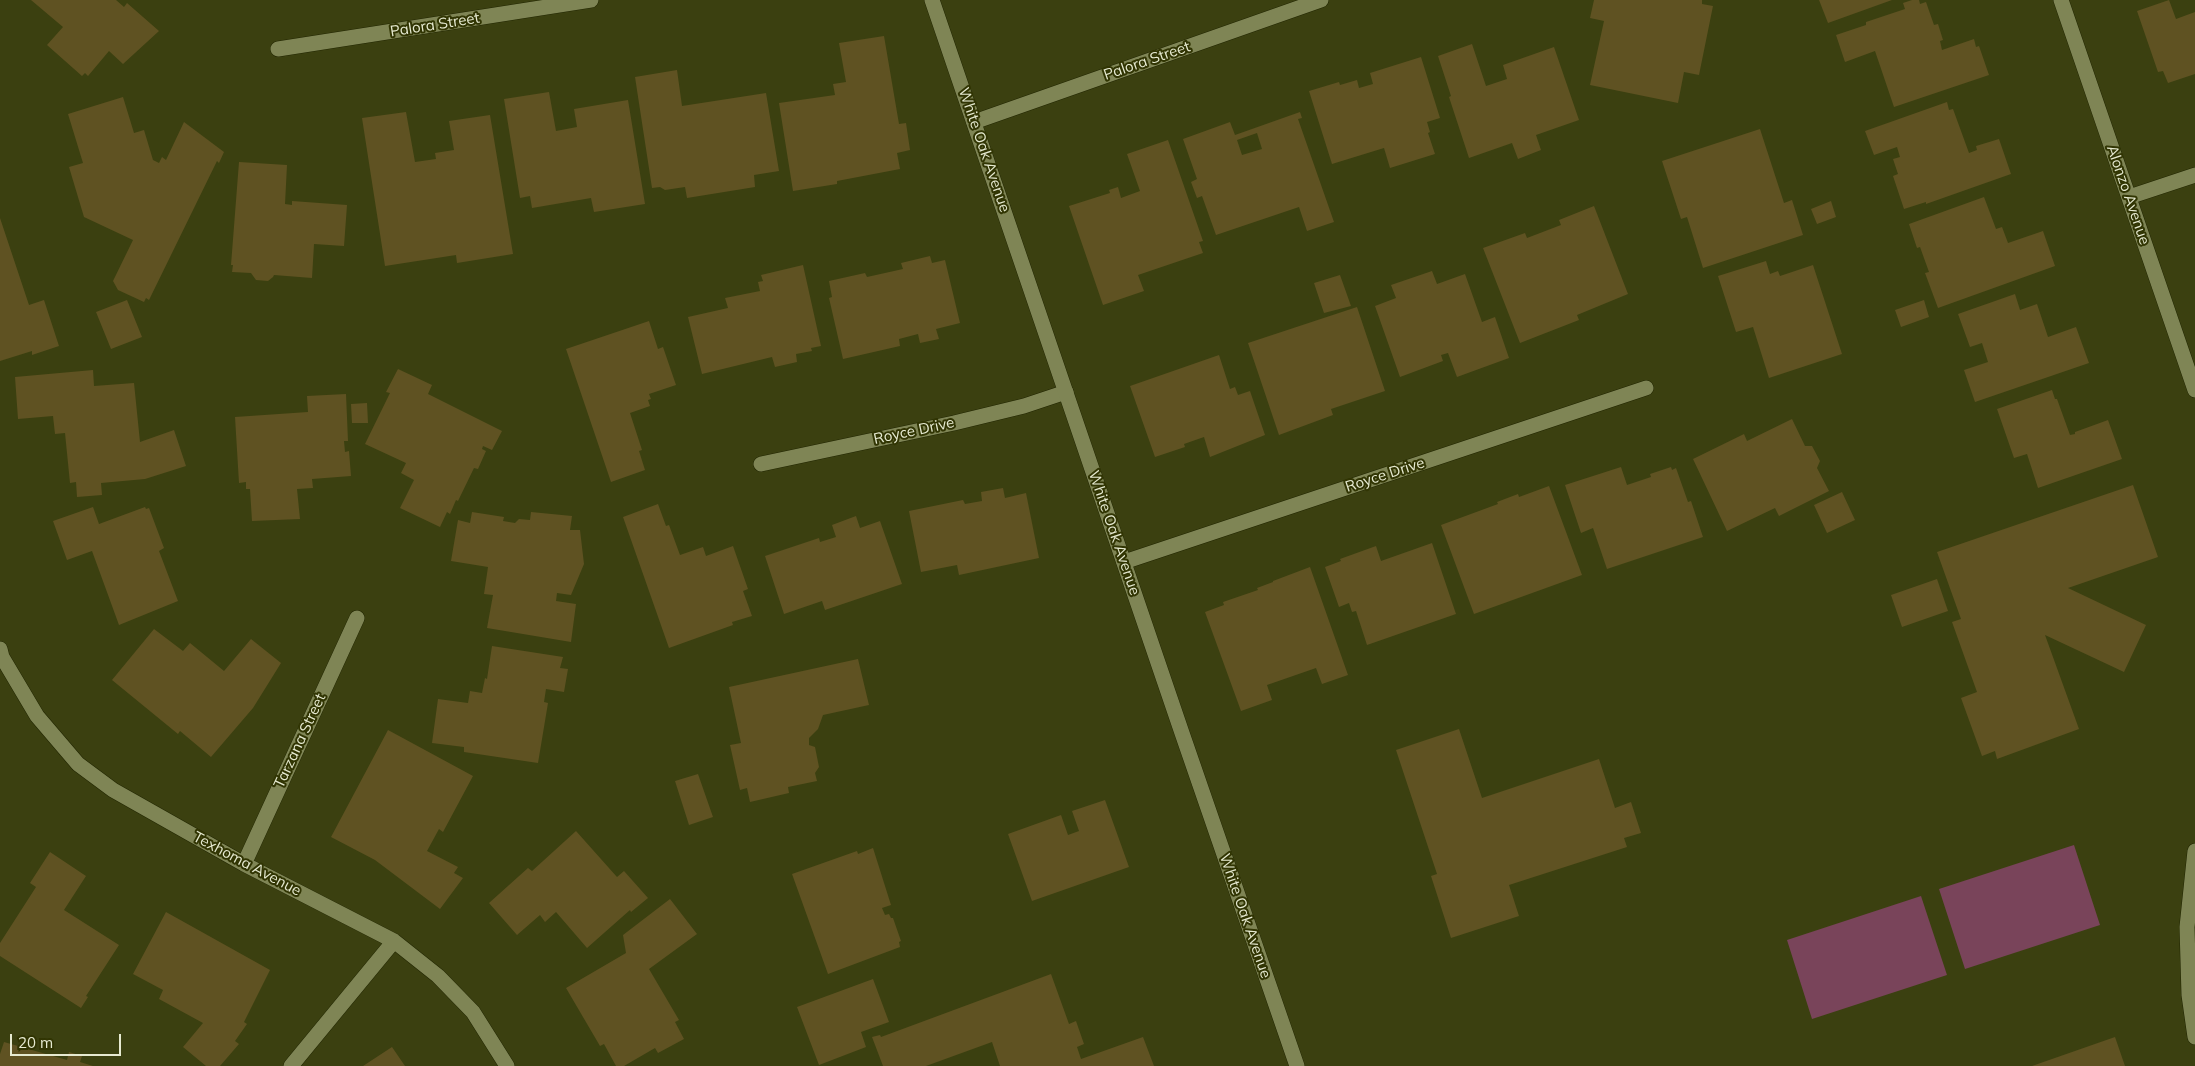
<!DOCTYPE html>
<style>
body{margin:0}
#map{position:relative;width:2195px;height:1066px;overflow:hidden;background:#3b4010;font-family:Mulish,sans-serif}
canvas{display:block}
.scale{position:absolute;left:10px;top:1034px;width:111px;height:22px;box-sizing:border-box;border:2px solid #e6ead1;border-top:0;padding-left:6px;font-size:15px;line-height:18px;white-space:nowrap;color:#e6ead1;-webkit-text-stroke:4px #313503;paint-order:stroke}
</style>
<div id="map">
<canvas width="2195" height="1066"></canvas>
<div class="scale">20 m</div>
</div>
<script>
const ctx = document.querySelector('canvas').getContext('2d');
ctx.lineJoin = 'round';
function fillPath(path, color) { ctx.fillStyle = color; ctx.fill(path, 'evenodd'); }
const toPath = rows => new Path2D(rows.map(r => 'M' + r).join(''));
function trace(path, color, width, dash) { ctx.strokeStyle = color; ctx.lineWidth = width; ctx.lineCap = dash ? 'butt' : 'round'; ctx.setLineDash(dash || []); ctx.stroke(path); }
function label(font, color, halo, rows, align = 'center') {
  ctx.font = font + ' Mulish,sans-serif'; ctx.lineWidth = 4; ctx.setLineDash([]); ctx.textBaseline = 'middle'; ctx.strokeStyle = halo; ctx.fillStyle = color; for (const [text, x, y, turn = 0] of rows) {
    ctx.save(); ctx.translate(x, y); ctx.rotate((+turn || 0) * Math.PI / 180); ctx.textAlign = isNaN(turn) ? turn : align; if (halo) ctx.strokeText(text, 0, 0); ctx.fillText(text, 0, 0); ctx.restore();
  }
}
const green = toPath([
 [2074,845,2100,925,1965,969,1939,889],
 [1921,896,1947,975,1812,1019,1787,940]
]);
const building = toPath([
 [31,0,116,0,124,7,127,3,159,31,123,64,109,51,88,76,85,73,82,76,47,45,63,27],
 [1594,0,1702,0,1702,4,1713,6,1699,75,1684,72,1678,103,1590,85,1604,21,1590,18],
 [1819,0,1892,0,1828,23],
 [1912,0,1919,0,1920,4,1926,2,1934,25,1938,24,1943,40,1940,41,1942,50,1974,39,1976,47,1979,46,1989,75,1894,107,1875,51,1845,62,1836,35,1866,25,1866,22,1905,9,1903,3],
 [2169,0,2176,19,2195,12,2195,74,2168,83,2163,71,2158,72,2137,11],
 [884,36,899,124,906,123,910,150,897,153,900,169,837,181,837,184,793,191,779,103,835,95,833,84,846,82,839,43],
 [1472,44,1486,86,1507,79,1503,65,1554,47,1579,120,1536,135,1541,150,1518,159,1512,143,1469,158,1449,97,1451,96,1438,56],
 [1421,57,1440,118,1427,122,1430,132,1428,133,1435,154,1390,168,1384,148,1332,164,1309,91,1339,82,1340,85,1357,80,1359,88,1373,84,1370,73],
 [677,70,682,106,766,93,779,171,754,175,755,187,687,198,685,187,665,190,660,187,652,188,635,77],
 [549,92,556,131,577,127,574,109,628,100,645,204,594,212,591,198,532,208,530,196,520,198,504,99],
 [123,97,134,133,144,130,153,160,159,163,162,157,166,160,184,122,224,152,219,163,217,161,149,300,146,298,144,302,118,290,113,281,133,240,84,217,69,167,83,163,68,114],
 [1947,102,1949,110,1953,109,1969,153,1977,150,1976,146,1999,139,2011,174,1926,204,1926,202,1904,209,1893,176,1898,174,1893,159,1900,157,1897,147,1874,155,1865,131],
 [406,112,415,162,436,159,435,153,454,150,449,121,490,115,513,254,457,263,456,255,385,266,362,118],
 [1300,112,1302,118,1298,119,1334,222,1307,231,1299,207,1216,235,1202,196,1197,198,1191,182,1197,179,1183,139,1230,122,1235,135],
 [1257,133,1262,149,1242,155,1237,140],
 [1760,129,1784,203,1792,200,1803,235,1703,268,1687,217,1681,219,1662,161],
 [1168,140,1203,241,1199,242,1203,253,1138,275,1144,291,1103,305,1069,206,1110,193,1109,190,1118,187,1121,198,1140,191,1127,154],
 [239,162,287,165,285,204,292,205,292,201,347,205,344,246,314,244,312,278,274,275,273,277,268,281,256,280,251,273,232,272,233,265,231,265],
 [1984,197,1996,229,2002,227,2008,243,2043,231,2055,266,1938,308,1925,273,1929,272,1920,247,1917,248,1909,224],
 [1831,201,1836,217,1817,224,1811,209],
 [1594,206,1628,294,1577,315,1579,320,1520,343,1483,248,1525,233,1527,238,1561,225,1559,220],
 [0,218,29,305,44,300,59,346,32,355,32,351,0,361],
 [930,256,932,263,945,260,960,323,936,329,939,339,920,343,918,334,899,339,900,346,843,359,829,298,832,297,829,281,865,273,867,277,903,269,901,263],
 [1766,261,1770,274,1778,271,1780,276,1813,265,1842,354,1769,378,1753,327,1736,332,1718,276],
 [803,265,821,346,811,348,812,351,796,354,797,362,775,367,772,357,702,374,688,317,728,308,725,298,760,291,758,282,763,281,761,275],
 [1432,271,1437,284,1465,274,1482,322,1495,317,1509,358,1457,377,1448,353,1441,355,1443,361,1400,377,1375,306,1396,298,1391,285],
 [1340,275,1351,306,1324,313,1314,283],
 [2015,294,2020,310,2037,304,2048,337,2076,327,2089,363,1975,402,1964,370,1988,362,1982,343,1970,347,1958,314],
 [127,300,142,337,111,349,96,312],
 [1924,300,1929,317,1901,327,1895,310],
 [1357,307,1385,391,1331,409,1333,415,1279,435,1248,343],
 [649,321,658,349,663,347,676,385,649,394,651,399,648,400,650,406,630,413,642,450,639,451,645,470,611,482,566,349],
 [1219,355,1230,389,1235,387,1238,395,1250,391,1265,435,1210,457,1204,437,1184,444,1185,447,1155,457,1130,386],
 [398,369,432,385,428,394,502,431,492,450,483,446,482,449,486,451,478,469,474,468,458,501,456,500,450,514,447,512,440,527,400,508,414,480,401,473,406,463,365,444,390,393,386,392],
 [93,370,94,386,134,383,140,442,174,430,186,466,145,479,101,483,102,495,77,497,76,482,70,483,65,433,55,434,53,416,18,419,15,377],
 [2052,390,2055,399,2057,399,2070,435,2075,434,2075,432,2108,420,2122,459,2038,488,2027,454,2014,458,1997,409],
 [346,394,348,441,344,441,345,452,349,451,351,476,312,479,313,488,297,489,300,519,252,521,250,489,246,489,246,482,239,483,235,417,308,412,307,396],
 [367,403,368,423,352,423,351,404],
 [1792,419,1805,446,1812,446,1820,461,1817,468,1829,491,1779,516,1775,508,1727,531,1693,459,1744,434,1747,441],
 [1621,467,1627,485,1651,477,1650,474,1671,467,1672,470,1676,468,1688,502,1691,501,1703,537,1607,569,1593,528,1581,533,1565,485],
 [2133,485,2158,557,2068,588,2146,625,2124,672,2045,635,2079,729,1997,759,1995,751,1982,756,1961,698,1977,692,1952,622,1961,619,1937,552],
 [1549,486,1582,575,1474,614,1441,525,1498,504,1497,502,1518,494,1519,497],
 [1003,488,1005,498,1026,493,1039,558,959,575,957,565,921,572,909,511,963,500,965,504,982,501,981,492],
 [1842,492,1855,520,1827,533,1814,505],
 [658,504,666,526,669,525,680,555,703,547,706,556,733,546,748,589,743,591,752,616,732,622,733,625,669,648,623,517],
 [93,507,99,524,145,507,146,509,149,508,164,548,159,551,178,601,119,625,92,551,67,560,53,521],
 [472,512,504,517,503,521,515,523,519,519,530,520,531,512,572,516,570,530,580,530,584,564,571,595,557,593,556,601,576,604,571,642,487,628,493,595,484,594,488,567,451,561,458,520,470,523],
 [856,516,860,528,880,521,902,584,825,610,822,601,784,614,765,556,819,538,820,542,836,537,832,525],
 [1432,543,1456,614,1367,645,1356,611,1352,612,1349,603,1339,607,1325,567,1341,561,1340,559,1376,546,1381,561],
 [1310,567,1348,675,1322,684,1316,668,1267,685,1272,700,1241,711,1205,612,1224,605,1223,602,1258,590,1257,588,1273,582,1273,581],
 [1937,579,1948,611,1902,627,1891,595],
 [154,629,183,651,190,643,224,671,251,639,281,663,253,708,211,757,180,731,178,734,112,680],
 [492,646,563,657,560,668,568,669,564,692,546,689,544,702,548,703,538,763,464,752,464,747,432,743,438,699,468,703,470,691,482,693,485,678,487,679],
 [858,659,869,705,823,715,818,729,809,738,809,745,815,747,819,767,815,773,817,781,788,787,789,793,750,802,747,788,740,790,730,745,741,743,729,687],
 [1459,729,1482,798,1599,759,1615,808,1631,802,1641,833,1624,838,1627,847,1509,885,1519,916,1451,938,1431,876,1437,874,1396,750],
 [388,730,473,776,443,832,439,829,427,851,458,867,454,873,463,878,440,909,375,860,331,837],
 [698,774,713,817,689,825,675,781],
 [1105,800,1129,867,1032,901,1008,834,1061,815,1068,835,1079,831,1072,811],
 [576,831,617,877,624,871,648,898,631,912,630,910,587,948,556,912,545,922,540,915,517,935,489,903,528,868,532,871],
 [873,848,891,905,882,908,885,915,889,914,891,918,893,918,901,941,899,942,900,947,828,974,792,874,857,851,858,854],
 [50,852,86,876,64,910,119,945,86,996,88,997,81,1008,0,956,0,943,36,887,30,883],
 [670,899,697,934,649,969,679,1020,675,1022,684,1039,658,1053,655,1048,624,1066,616,1066,604,1044,600,1046,566,988,626,953,623,935],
 [166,912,270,970,244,1022,247,1024,235,1041,239,1044,220,1066,206,1066,183,1047,203,1023,159,999,163,990,133,974],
 [1051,974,1069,1024,1076,1021,1084,1044,1077,1047,1081,1059,1143,1037,1154,1066,1000,1066,992,1042,926,1066,883,1066,872,1037,880,1035,881,1037],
 [873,979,889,1022,861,1032,866,1047,819,1065,797,1007],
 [2115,1037,2125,1066,2032,1066],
 [4,1042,67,1060,69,1052,82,1056,80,1062,93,1066,0,1066,0,1054],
 [392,1047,405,1066,363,1066]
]);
const minor = toPath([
 [2061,0,2195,390],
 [278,49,591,0],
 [974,122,1321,0],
 [2129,197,2195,175],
 [761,464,954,423,1024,406,1066,392],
 [1124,562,1646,388],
 [0,649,2,657,37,716,78,764,113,790,244,864,394,941,438,976,473,1012,507,1066],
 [2195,851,2187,927,2189,995,2195,1037],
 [244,864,357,618],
 [291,1066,394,941]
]);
const tertiary = toPath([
 [932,0,1182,733,1297,1066]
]);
const streetNames = [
 ["Palora Street",435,25,-9],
 ["Palora Street",1147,61,-19],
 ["White Oak Avenue",984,150,71],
 ["Alonzo Avenue",2128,195,71],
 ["Royce Drive",914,431,-12],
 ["Royce Drive",1385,475,-18],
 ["White Oak Avenue",1114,533,71],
 ["Tarzana Street",300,741,-65],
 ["Texhoma Avenue",247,864,28],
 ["White Oak Avenue",1245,916,71]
];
fillPath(green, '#79445a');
fillPath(building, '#5f5222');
trace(minor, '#222602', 16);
trace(tertiary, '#222602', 16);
trace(minor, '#7f8555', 15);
trace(tertiary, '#7f8555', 15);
label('15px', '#e6ead1', '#313503', streetNames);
</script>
